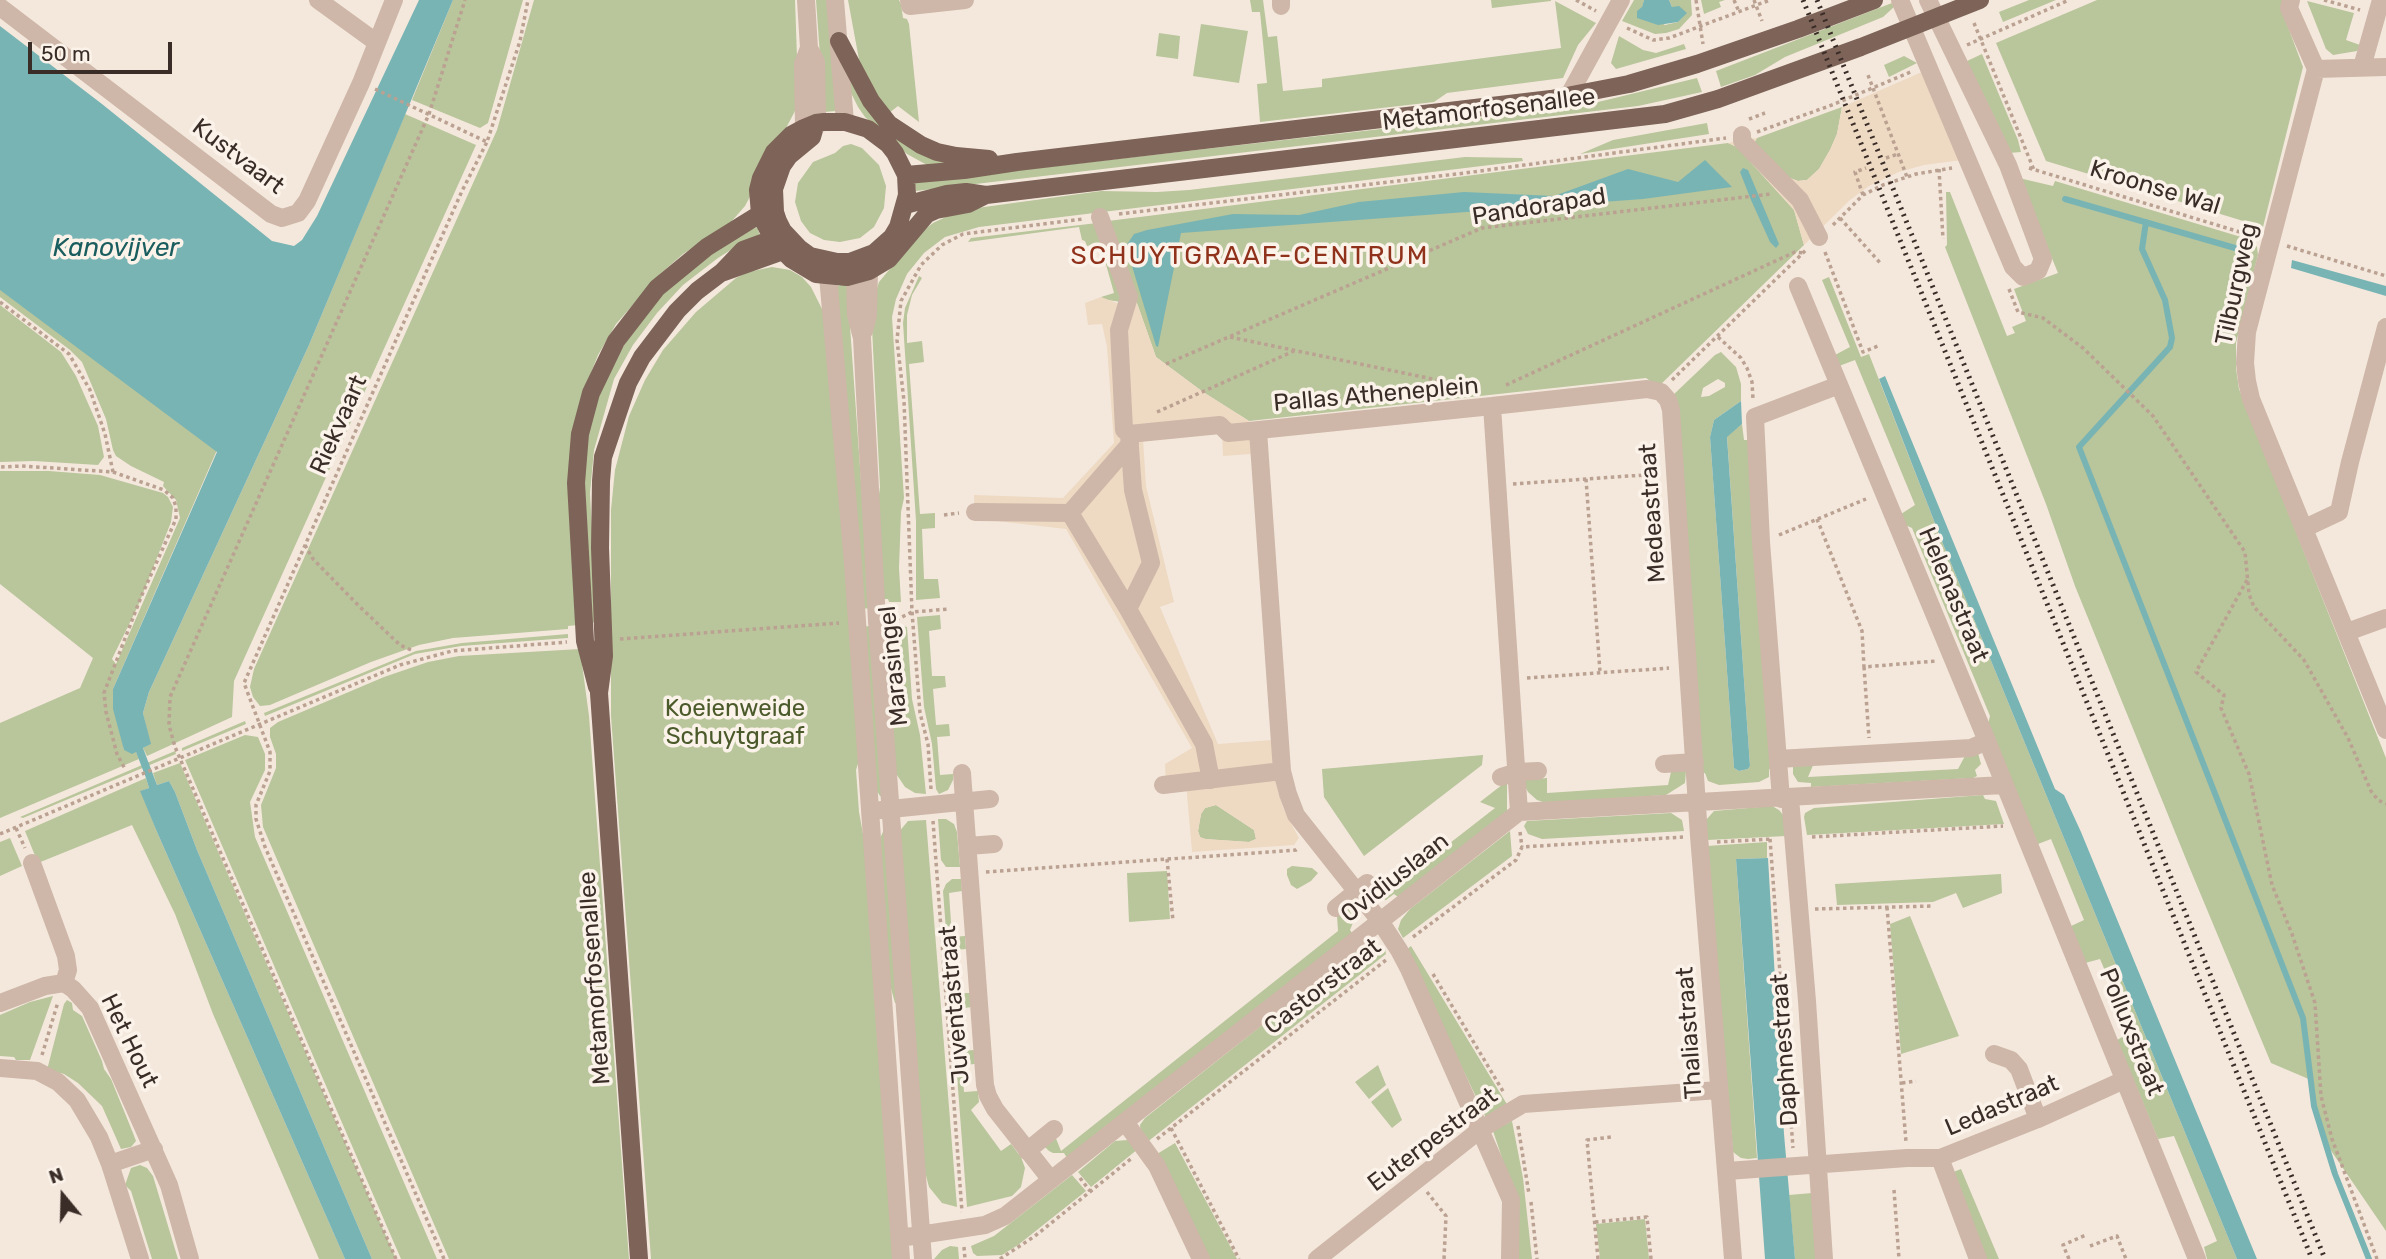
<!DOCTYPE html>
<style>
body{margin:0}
#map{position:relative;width:2386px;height:1259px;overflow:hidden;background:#f4e8dd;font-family:Rubik,sans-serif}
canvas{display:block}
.north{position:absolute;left:28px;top:1161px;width:70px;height:70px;-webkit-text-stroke:5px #fbf3ea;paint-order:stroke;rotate:341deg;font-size:19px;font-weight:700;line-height:28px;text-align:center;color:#3a2d28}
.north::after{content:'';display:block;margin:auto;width:24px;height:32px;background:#3a2d28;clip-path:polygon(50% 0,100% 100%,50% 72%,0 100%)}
.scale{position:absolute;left:28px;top:42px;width:144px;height:32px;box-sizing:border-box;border:4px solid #3a2d28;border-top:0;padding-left:9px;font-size:21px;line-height:24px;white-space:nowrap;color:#3a2d28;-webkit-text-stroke:5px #fbf3ea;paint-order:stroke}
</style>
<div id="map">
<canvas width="2386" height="1259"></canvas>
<div class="north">N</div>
<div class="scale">50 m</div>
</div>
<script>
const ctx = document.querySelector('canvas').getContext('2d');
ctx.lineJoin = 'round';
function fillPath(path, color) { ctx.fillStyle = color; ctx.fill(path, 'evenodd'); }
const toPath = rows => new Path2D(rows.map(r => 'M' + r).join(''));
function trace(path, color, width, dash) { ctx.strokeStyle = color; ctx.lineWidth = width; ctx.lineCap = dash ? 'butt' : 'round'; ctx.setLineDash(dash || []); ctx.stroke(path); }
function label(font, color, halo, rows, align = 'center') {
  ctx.font = font + ' Rubik,sans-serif'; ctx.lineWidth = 7; ctx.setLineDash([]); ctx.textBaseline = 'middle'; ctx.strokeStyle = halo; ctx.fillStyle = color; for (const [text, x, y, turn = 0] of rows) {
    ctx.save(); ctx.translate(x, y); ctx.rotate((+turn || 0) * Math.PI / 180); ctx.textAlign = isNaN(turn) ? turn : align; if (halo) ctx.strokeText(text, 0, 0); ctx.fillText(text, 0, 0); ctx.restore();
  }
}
const green = toPath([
 [453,0,523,0,488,123,480,128,412,100],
 [534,0,795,0,798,86,795,111,745,206,731,222,683,254,660,274,616,324,598,355,585,388,578,625,568,626,568,629,453,638,419,645,371,662,270,705,260,706,253,697,250,687,254,669,497,130],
 [816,0,828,0,836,111,824,112],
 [848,0,899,0,901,4,903,18,907,19,909,24,919,122,898,106,889,113,879,103,860,65],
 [1250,0,1263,0,1268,37,1277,36,1283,91,1322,87,1322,79,1561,48,1555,1,1596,23,1578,45,1563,78,1447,93,1434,102,1260,122,1257,84,1267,83,1260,12,1252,12],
 [1491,0,1551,0,1551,1,1492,8],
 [1634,0,1644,0,1642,8,1665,25,1678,22,1686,13,1672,7,1669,0,1691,0,1692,15,1679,29,1666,33,1655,34,1622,21],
 [1701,0,1725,0,1719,2,1721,7,1704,14],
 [2029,0,2056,0,2003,22,1999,12],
 [2097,0,2282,0,2282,11,2303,67,2263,227,2046,161,1996,43],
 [2307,1,2354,13,2346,40,2360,45,2357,51,2333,55,2326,49],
 [1892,3,1894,7,1883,17,1785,57,1755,75,1721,87,1716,71],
 [1201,24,1248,31,1239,83,1193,76],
 [1159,33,1180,36,1178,59,1156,56],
 [1619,36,1643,50,1656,53,1684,44,1686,49,1616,69,1611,63],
 [1982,54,2018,140,2021,152,2009,153,1967,61],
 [1904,56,1917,63,1889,77,1884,65],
 [849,70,857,92,963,163,927,165,907,154,865,117,858,107,849,89],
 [1697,78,1702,92,1638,106,916,191,915,182,1530,112,1594,103],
 [1842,107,1837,134,1830,150,1819,169,1807,180,1798,181,1790,178,1754,143,1757,138],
 [405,114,476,145,234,681,232,717,147,756,143,748,150,744,143,713,149,692,309,345],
 [1707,123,1709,134,1580,154,1613,140],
 [1728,143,1737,147,1794,210,1804,245,1658,387,1646,378,1249,421,1203,392,1156,357,1108,221],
 [851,144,862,148,879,165,886,186,884,208,874,227,860,238,840,242,824,240,810,233,801,221,795,202,798,183,813,162,835,153,843,146],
 [1465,157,1522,158,1523,161,979,227,945,237,924,253,907,274,896,299,892,317,904,498,901,512,899,568,901,602,889,602,888,599,880,599,877,510,880,487,871,308,879,282,919,234,933,223,952,214,977,208,1101,191,1157,192,1189,190],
 [2019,178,2053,186,2055,181,2251,240,2257,247,2258,255,2236,343,2236,368,2239,389,2386,758,2386,1231,2321,1136,2311,1080,2271,1063,2188,864,2075,586,2046,504,1945,247,1947,245,1946,192,1950,192,2007,336,2015,333,2012,327,2026,321,2014,289,2058,273],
 [1097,223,1123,297,1121,302,1102,299,1101,297,1114,293,1100,243,1087,246,1085,241,1082,240,1079,227,968,242,971,238],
 [757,227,760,235,745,241,718,258,683,285,657,313,633,345,614,379,594,450,590,493,597,622,589,623,581,500,586,437,605,377,639,320,677,278,741,234],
 [772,267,790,270,802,277,811,287,824,313,861,754,856,770,859,812,867,856,897,1259,651,1259,611,716,611,510,615,470,629,416,645,380,663,350,696,312,736,278,748,272],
 [919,276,922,278,912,295,907,315,907,343,922,341,924,362,909,364,920,514,935,513,935,528,922,529,924,579,938,579,940,598,916,600,916,521,903,323,905,308],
 [1829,277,1861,357,1869,354,1943,544,2237,1259,2207,1259,2204,1247,2217,1241,2174,1136,2158,1139,2117,1040,2131,1032,2100,959,2085,963,2071,926,2084,920,2051,839,2038,844,1988,724,1990,716,1912,528,1905,525,1901,514,1915,505,1855,360,1839,366,1835,355,1850,347,1822,280],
 [847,284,870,608,861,609,836,286],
 [0,289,217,450,113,689,124,750,136,752,139,759,0,818,0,723,80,688,93,658,0,584,0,471,49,471,100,475,163,493,168,497,173,507,171,522,138,606,112,659,116,664,180,518,176,500,163,486,164,482,131,466,116,456,113,450,106,419,82,362,70,350,0,297],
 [0,305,61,352,76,376,98,426,104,457,98,465,34,461,0,462],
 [1721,352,1736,367,1741,384,1741,401,1714,420,1710,437,1734,768,1739,771,1748,769,1750,766,1727,436,1742,424,1744,440,1749,440,1774,769,1769,769,1769,777,1759,782,1719,785,1708,781,1705,773,1701,774,1671,397,1715,355],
 [1718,379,1725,383,1725,387,1709,396,1701,397,1703,388],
 [940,615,941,629,929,631,932,676,945,676,946,687,933,689,936,725,949,724,950,736,937,737,940,775,953,774,953,780,948,790,939,794,936,789,932,744,924,707,917,617],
 [893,624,907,627,912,699,920,735,926,794,915,793,905,787,895,772,887,688,897,686,892,643],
 [870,626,885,798,880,796,875,788,862,627],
 [568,634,568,638,461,646,415,654,265,716,264,713,416,651,462,643],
 [580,649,589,716,629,1259,449,1259,263,827,261,805,276,768,276,754,270,737,270,728,278,722,384,677,428,662,459,656],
 [245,721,246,724,182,751,182,748],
 [245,735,258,737,265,754,265,770,250,802,255,837,437,1259,401,1259,185,760],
 [175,751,176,754,23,818,20,817],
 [1978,753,1981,764,1975,770,1977,776,1973,778,1811,787,1811,783,1798,782,1793,774,1793,764,1814,763,1808,777,1958,769,1965,756],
 [1483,755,1482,765,1364,856,1324,797,1322,769],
 [180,763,251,928,396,1259,372,1259,197,850,175,792,169,781,157,785,153,773],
 [1686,771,1685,783,1666,795,1546,803,1537,800,1528,792,1525,786,1525,780,1547,778,1547,793,1668,785,1671,772],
 [146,778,149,788,141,791,157,832,345,1259,319,1259,213,1014,175,914,132,825,38,863,25,831],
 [1507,781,1507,811,1398,897,1394,894,1386,900,1376,898,1370,890,1382,880,1396,885,1495,808,1480,802],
 [1983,795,1985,799,1996,801,2004,824,1807,835,1804,817,1805,813,1814,808],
 [1216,805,1254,830,1256,839,1249,842,1203,839,1200,837,1198,831,1201,814,1205,808],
 [1772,806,1779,810,1784,816,1786,836,1707,840,1706,820,1714,811],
 [1671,813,1682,820,1684,831,1542,839,1528,834,1524,826,1527,821],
 [938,819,946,819,954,824,957,832,960,867,946,867,941,860],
 [926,820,957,1207,942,1203,929,1187,921,1157,898,833,908,821],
 [885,827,899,1003,895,1003,887,974,877,846],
 [1510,831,1512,856,1403,938,1398,929,1401,920,1410,909],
 [10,838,22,866,0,876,0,842],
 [1767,842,1767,858,1736,859,1757,1158,1748,1159,1741,1158,1733,1152,1707,846],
 [1292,866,1312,868,1318,873,1311,881,1297,889,1291,885,1287,875,1287,869],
 [1167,871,1170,919,1129,922,1127,873],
 [2001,874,2002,893,1963,908,1956,893,1933,902,1837,905,1835,884],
 [952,879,961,879,962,891,949,893,952,937,965,936,966,949,953,950,956,993,971,993,972,1007,957,1009,961,1051,974,1050,975,1064,962,1065,964,1092,978,1091,979,1102,971,1110,1001,1151,1011,1144,1021,1157,1025,1168,1021,1187,1012,1196,967,1207,943,891,946,884],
 [1348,907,1354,920,1350,930,1352,933,1067,1158,1064,1153,1053,1153,1049,1151,1044,1146,1055,1136,1061,1151,1338,931,1337,916],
 [1910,916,1959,1036,1901,1054,1890,924],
 [1371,944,1385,949,1386,954,1146,1143,1141,1134,1140,1125,1145,1118,1363,945],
 [1411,946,1508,1106,1487,1120,1406,950],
 [53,996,30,1060,16,1060,14,1057,0,1056,0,1015,30,1002],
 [67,1000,72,1003,73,1010,82,1016,102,1061,104,1069,111,1079,133,1133,136,1141,131,1147,121,1149,102,1106,78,1083,64,1074,47,1070,64,1004],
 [1378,1065,1386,1085,1369,1099,1355,1082],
 [1388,1088,1402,1120,1392,1128,1371,1102],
 [1512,1121,1523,1178,1532,1259,1515,1259,1515,1197,1493,1131],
 [1128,1140,1138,1149,1091,1187,1078,1172,1115,1141],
 [1175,1143,1237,1259,1207,1259,1157,1154],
 [140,1165,147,1168,153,1176,178,1259,152,1259,131,1191,125,1185,131,1168],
 [1961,1169,1999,1259,1984,1259,1951,1173],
 [1072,1175,1086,1191,1018,1245,1002,1255,977,1256,973,1253,971,1246,994,1236],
 [1812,1193,1817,1259,1795,1259,1789,1195],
 [1645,1219,1649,1259,1600,1259,1596,1224],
 [950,1246,958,1247,959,1259,934,1259,942,1250]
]);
const plaza = toPath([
 [1924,71,1962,160,1924,165,1899,172,1869,186,1850,200,1804,245,1794,210,1737,147,1728,143,1757,138,1754,143,1790,178,1798,181,1807,180,1819,169,1830,150,1837,134,1842,107],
 [1108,221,1156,357,1203,392,1249,421,1251,454,1223,456,1222,433,1143,439,1146,486,1174,602,1160,607,1218,744,1272,740,1277,788,1283,808,1299,838,1294,845,1192,852,1186,783,1166,785,1165,764,1192,748,1066,529,988,520,975,521,974,495,1063,498,1114,443,1107,347,1102,324,1088,325,1085,303,1101,297,1117,303,1121,303],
 [1216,805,1254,830,1256,839,1249,842,1206,839,1200,837,1198,831,1201,814,1205,808]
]);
const water = toPath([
 [419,0,453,0,309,345,149,692,143,713,151,744,143,748,157,785,169,781,175,792,197,850,372,1259,345,1259,157,832,140,791,149,788,146,778,136,752,132,754,124,750,113,709,113,689,217,452,0,290,0,26,102,104,272,241,294,246,302,240,317,216],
 [1644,0,1669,0,1672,7,1679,6,1687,13,1678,22,1658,25,1637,18,1637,11,1642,7],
 [1705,160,1732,187,1643,199,1181,233,1158,347,1156,346,1126,246,1134,234,1147,230,1233,214,1299,215,1359,202,1464,192,1554,196,1628,169,1678,182],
 [1743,168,1748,170,1779,244,1776,248,1770,242,1751,200,1740,172],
 [2292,260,2386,286,2386,296,2291,268],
 [1885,376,2055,789,2064,795,2081,832,2257,1259,2237,1259,1943,544,1879,379],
 [1741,401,1742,424,1727,437,1750,766,1748,769,1739,771,1734,768,1710,437,1714,420],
 [1768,858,1784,1134,1795,1259,1765,1259,1736,859]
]);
const stream = toPath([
 [2065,199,2242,250],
 [2146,222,2142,249,2165,300,2172,338,2170,347,2079,447,2303,1018,2314,1106,2335,1174,2369,1259]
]);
const path = toPath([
 [1576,0,1596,11],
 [1696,0,1703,44],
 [1734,0,1739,12],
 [1754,0,1762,21],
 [2324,0,2360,10],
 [1974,23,2034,170],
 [1627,28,1653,40,1669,38,1770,0],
 [1967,45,2069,0],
 [1868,75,1907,177],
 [375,89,487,142,520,41,528,0],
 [1749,119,1765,113],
 [1757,132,1832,105,1913,71],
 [1886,158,1898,154],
 [2029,168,2253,236],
 [1939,169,1943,239],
 [1863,195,1855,172,1866,168],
 [1119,214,1465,173,1726,138],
 [1840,218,1882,265],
 [1833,225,1863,195,1883,185,1916,174,1952,168],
 [2287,246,2386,276],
 [1825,252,1863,352,1878,346],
 [2009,289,2018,312,2043,318,2083,348,2153,416,2245,552,2249,594,2254,607,2304,660,2348,738,2371,791,2378,800,2386,804],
 [0,302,69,354,90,390,105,434,113,472,22,466,0,467],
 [1230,337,1476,388],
 [1718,337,1741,358,1747,368,1752,382,1753,399],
 [1166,364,1482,228,1771,194],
 [1672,380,1807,249],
 [1506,385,1795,252,1804,253],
 [1157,412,1294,351],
 [113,472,164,490,173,498,176,507,176,519,141,597,104,693,106,712,117,754,125,769],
 [1586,479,1600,672],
 [1513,484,1659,474],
 [944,515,959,513],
 [1817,519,1862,631,1864,667,1936,661],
 [1779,535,1866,499],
 [305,545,313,559,359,606,400,645,411,650],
 [2247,580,2196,672,2224,695,2221,708,2249,774,2272,885,2292,934,2315,1003,2321,1096,2332,1139,2377,1259],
 [896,620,912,612,950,609],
 [620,639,839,623],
 [1864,667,1869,738],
 [1527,678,1669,668],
 [931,789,928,744,920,713,912,612,904,401,897,340,901,301,921,265,942,245,963,234,1083,219],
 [933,821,962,1212],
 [16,828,25,848],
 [1520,832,1522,847],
 [0,834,400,665,452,651,567,642],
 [1812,837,2003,826],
 [1770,839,1793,1148],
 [1717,842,1772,839],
 [1167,859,1173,921],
 [986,872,1296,850,1299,848],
 [1887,907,1906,1142],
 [1815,909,1934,906],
 [1413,937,1516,860,1522,847,1683,837],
 [1433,974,1504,1093],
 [42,1055,58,1002],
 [1902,1083,1916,1081],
 [1518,1126,1529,1194],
 [1171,1128,1239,1259],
 [1157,1139,1386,960],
 [1080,1178,1090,1191],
 [1894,1190,1899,1259],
 [1427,1192,1446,1216,1444,1259],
 [1531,1202,1537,1259],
 [1595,1222,1647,1217,1651,1259],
 [2090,1246,2117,1236,2126,1259],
 [964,1247,965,1259],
 [396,1259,175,747,169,725,170,697,429,114,465,0],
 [444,1259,265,847,256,819,256,805,270,771,270,752,244,683,462,191,487,142],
 [1000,1259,1035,1236,1132,1158],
 [1598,1259,1587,1140,1611,1137],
 [2069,1259,2063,1245,2086,1235]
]);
const minor = toPath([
 [318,0,376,42],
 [835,0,845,122],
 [909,0,910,6,965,0],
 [1281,0,1281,6],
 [1900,0,2013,267,2023,277,2038,271,2043,259,2008,165,1928,0],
 [2291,0,2289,8,2316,69,2247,332,2245,363,2247,381,2251,399,2386,730],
 [0,7,271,214,282,218,298,213,307,201,361,83,394,0],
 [809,48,816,62,817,117],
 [2362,67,2381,0],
 [2316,69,2386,67],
 [1569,95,1621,0],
 [804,128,803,64,809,48,806,0],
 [1742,135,1742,141,1800,200,1819,237],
 [1100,217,1129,297,1119,330,1124,430,1129,434,1133,490,1151,563,1128,609],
 [828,276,853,563,901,1259],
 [855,276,856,315,862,338,877,621,923,1259],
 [1798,286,1987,741,2197,1259],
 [864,331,868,315,869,271],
 [1492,406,1647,389,1661,392,1668,400,1671,410,1699,836,1733,1259],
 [1258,431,1282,771,1288,794,1296,815,1380,921,1399,950,1409,969,1511,1200,1510,1259],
 [1129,434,1220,425,1228,433,1249,431,1492,406,1519,812],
 [975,512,1070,513,1130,444],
 [1070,513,1128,609,1204,744,1211,780],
 [2305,528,2339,512,2350,462,2386,327],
 [2347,632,2386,618],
 [1778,759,1971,748,1987,741],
 [1664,764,1695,762],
 [962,773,985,1085,988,1096,995,1109,1051,1180],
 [1501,777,1517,772,1538,771],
 [1163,785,1282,771],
 [1790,798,1807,1001,1824,1259],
 [1781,799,1761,542,1755,417,1839,385],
 [881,810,990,799],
 [968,846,994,844],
 [32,863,66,956,68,970,64,983],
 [1336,908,1367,883],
 [0,1003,45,986,64,983,73,989,90,1008,169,1185,190,1259],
 [1994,1054,2011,1060,2019,1069,2038,1119],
 [0,1068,37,1071,58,1082,77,1100,99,1137,110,1164,140,1259],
 [1125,1122,1157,1166,1201,1259],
 [1027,1151,1054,1129],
 [1940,1158,1978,1259],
 [110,1164,154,1149],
 [1727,1171,1907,1158,1940,1158,2038,1119,2124,1080],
 [900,1238,985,1225,1005,1216,1519,812,2003,785],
 [1317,1259,1481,1129,1523,1104,1719,1090]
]);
const major = toPath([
 [839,41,871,101,889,124,921,145,937,152,956,156,989,159],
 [816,123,812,137,789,156,782,166,774,189,775,212,778,221,783,231,799,248,810,256,837,262,850,262,874,253,892,237,898,227,907,195,906,175,895,153,888,144,868,129,845,122,824,122,816,123,804,128,791,135,774,152,761,178,758,190,760,214,773,239,783,251,791,259,816,274,847,277,869,271,889,259,927,214,936,210,968,204,986,195],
 [906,175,964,170,1017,162,1551,99,1629,84,1697,64,1798,29,1874,0],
 [905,205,947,194,966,192,986,195,1665,114,1718,99,1861,47,1980,0],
 [724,272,783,251],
 [597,687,585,641,576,483,580,434,591,393,616,341,657,288,707,247,760,214],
 [639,1259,599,693,604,656,600,548,601,481,603,457,628,383,642,357,677,311,697,291,722,272,743,250,773,239,789,238]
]);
const rail = toPath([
 [1803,0,2312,1259],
 [1817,0,2325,1259]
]);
const streetNames = [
 ["Metamorfosenallee",1489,110,-7],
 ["Kustvaart",238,157,37],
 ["Kroonse Wal",2155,188,17],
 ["Pandorapad",1539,207,-9],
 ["Tilburgweg",2237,284,-78],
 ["Pallas Atheneplein",1376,395,-5],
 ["Riekvaart",339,425,-66],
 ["Medeastraat",1653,513,-94],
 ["Helenastraat",1953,595,67],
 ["Marasingel",894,666,-96],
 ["Ovidiuslaan",1395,878,-38],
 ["Metamorfosenallee",595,978,-94],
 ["Castorstraat",1323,987,-38],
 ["Juventastraat",955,1005,-95],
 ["Polluxstraat",2131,1032,68],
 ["Thaliastraat",1690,1033,-94],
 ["Het Hout",129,1041,64],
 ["Daphnestraat",1785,1050,-94],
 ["Ledastraat",2002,1106,-23],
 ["Euterpestraat",1433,1140,-37]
];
const parkNames = [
 ["Koeienweide",735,709],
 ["Schuytgraaf",735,737]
];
const waterNames = [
 ["Kanovijver",116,248]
];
const neighbourhoodNames = [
 ["SCHUYTGRAAF-CENTRUM",1250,256]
];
fillPath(green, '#b9c59b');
fillPath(plaza, '#eed9c3');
fillPath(water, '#79b4b4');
trace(stream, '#79b4b4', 6);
trace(path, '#baa191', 3.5, [3.5, 3.5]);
trace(minor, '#ceb7a8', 18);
trace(major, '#7d6358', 18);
trace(rail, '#3a2d28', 5, [2, 5]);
label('24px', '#3a2d28', '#fbf3ea', streetNames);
label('24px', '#4b5a2a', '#fbf3ea', parkNames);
label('italic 26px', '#1a5d5f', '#fbf3ea', waterNames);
ctx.letterSpacing = '2px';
label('26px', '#90321b', '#fbf3ea', neighbourhoodNames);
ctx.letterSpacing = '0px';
</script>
